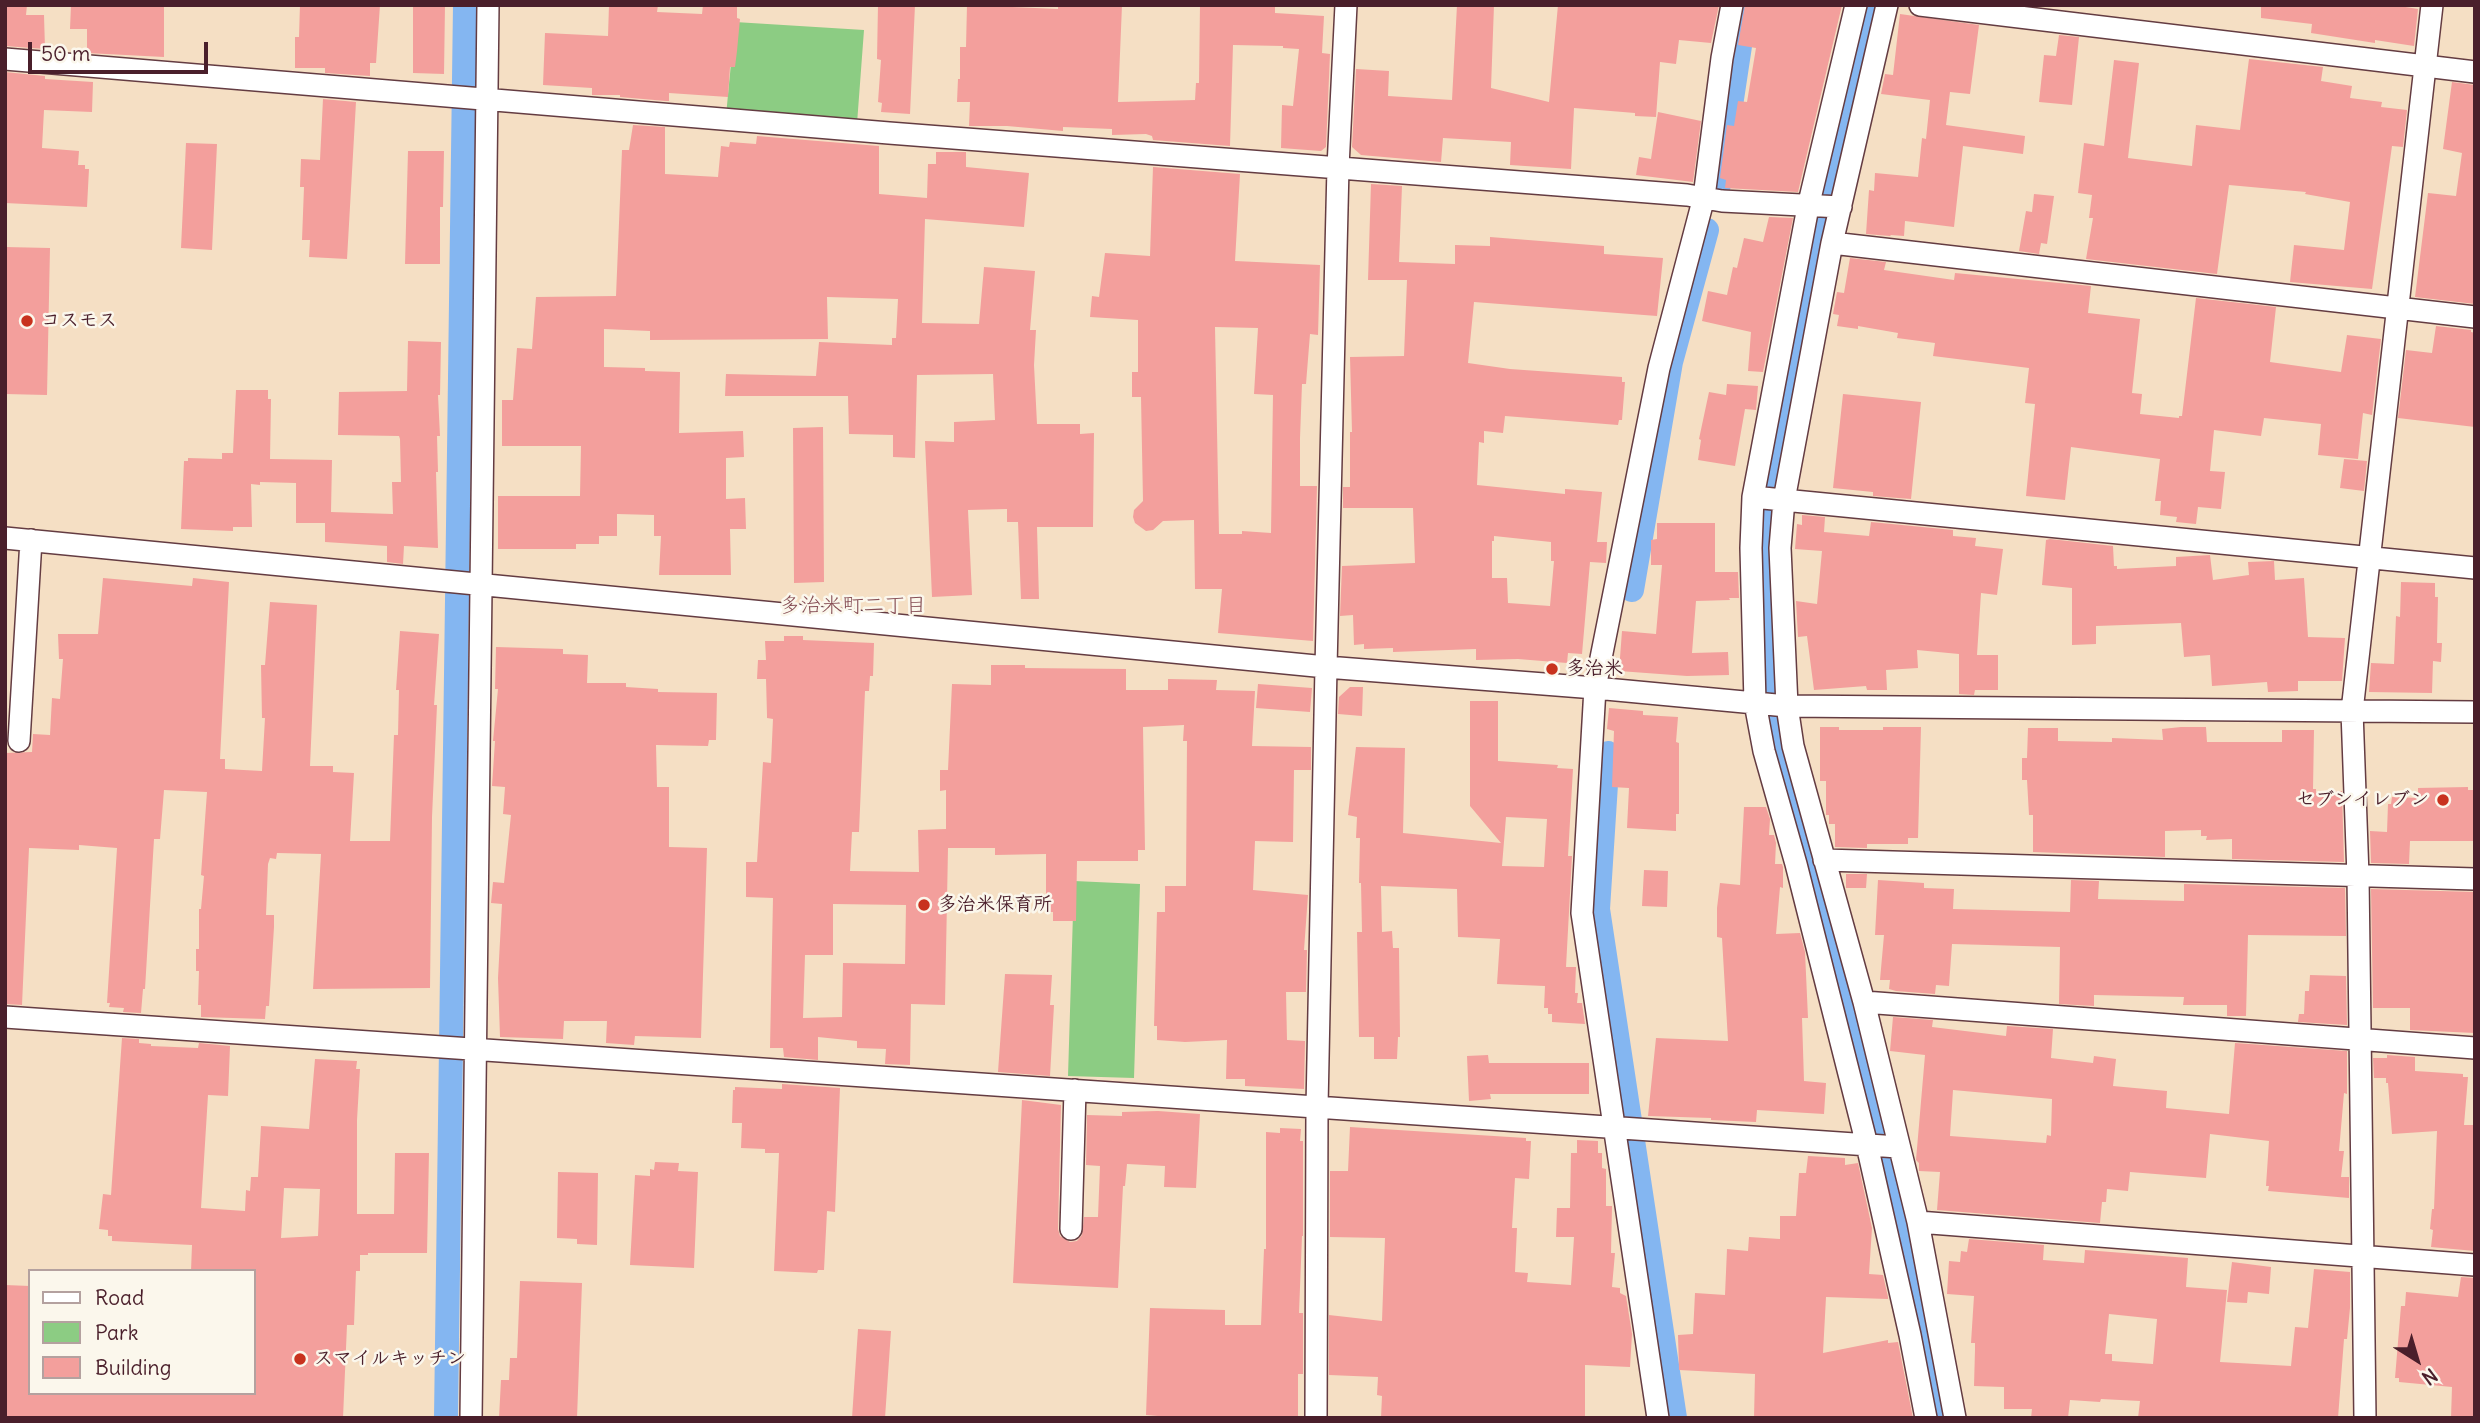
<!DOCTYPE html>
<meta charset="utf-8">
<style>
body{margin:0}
#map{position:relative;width:2480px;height:1423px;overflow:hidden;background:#f5dfc4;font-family:Delius,sans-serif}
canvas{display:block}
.frame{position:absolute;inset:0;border:7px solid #4a1f2b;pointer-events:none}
.legend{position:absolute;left:28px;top:1269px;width:228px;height:126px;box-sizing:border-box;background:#fbf7ec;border:2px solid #b4a19f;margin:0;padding:9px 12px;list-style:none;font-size:21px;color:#4a1f2b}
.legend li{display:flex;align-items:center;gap:14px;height:35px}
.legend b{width:35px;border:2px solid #b4a19f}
.north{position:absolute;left:2382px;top:1325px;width:70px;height:70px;-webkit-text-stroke:5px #fbf7ec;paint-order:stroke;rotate:143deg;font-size:19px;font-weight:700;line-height:28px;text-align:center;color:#4a1f2b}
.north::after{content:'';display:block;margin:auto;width:24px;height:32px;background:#4a1f2b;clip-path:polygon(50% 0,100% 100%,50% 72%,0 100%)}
.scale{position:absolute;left:28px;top:42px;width:180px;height:32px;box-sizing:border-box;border:4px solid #4a1f2b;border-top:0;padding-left:9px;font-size:21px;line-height:24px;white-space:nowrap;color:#4a1f2b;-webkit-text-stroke:5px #fbf7ec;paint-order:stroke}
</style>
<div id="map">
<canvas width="2480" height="1423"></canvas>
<div class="frame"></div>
<ul class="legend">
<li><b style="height:9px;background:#fff"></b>Road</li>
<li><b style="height:19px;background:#8ccc83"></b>Park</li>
<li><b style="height:19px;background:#f39f9c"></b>Building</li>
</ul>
<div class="north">N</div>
<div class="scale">50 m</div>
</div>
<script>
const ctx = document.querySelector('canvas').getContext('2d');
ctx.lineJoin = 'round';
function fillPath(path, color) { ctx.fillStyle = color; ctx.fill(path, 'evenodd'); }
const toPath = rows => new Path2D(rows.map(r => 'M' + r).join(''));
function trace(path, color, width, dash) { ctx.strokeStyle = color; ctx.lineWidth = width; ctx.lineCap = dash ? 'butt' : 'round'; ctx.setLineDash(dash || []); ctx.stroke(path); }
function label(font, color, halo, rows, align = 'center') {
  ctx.font = font + ' Delius,"Klee One",sans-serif'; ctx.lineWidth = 5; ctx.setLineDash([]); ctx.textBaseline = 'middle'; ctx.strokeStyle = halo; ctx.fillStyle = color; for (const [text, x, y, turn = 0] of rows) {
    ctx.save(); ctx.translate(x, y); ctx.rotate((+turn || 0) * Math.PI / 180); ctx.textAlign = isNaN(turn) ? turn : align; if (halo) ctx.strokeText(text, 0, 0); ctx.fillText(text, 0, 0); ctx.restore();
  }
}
const green = toPath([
 [735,22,864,30,856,137,725,126],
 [1074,881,1140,884,1134,1078,1068,1076]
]);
const canal = toPath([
 [1872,5,1835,155,1787,380,1770,490,1765,544,1771,724,1832,952,1895,1202,1939,1418],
 [1719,185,1745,13],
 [1632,590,1671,362,1707,230],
 [1608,753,1598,909,1675,1418],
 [446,1418,465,5]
]);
const building = toPath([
 [5,5,27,5,26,15,44,15,45,49,5,46],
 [71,5,164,5,164,57,87,53,87,29,70,29],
 [300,5,380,5,376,63,370,63,370,76,325,73,325,68,295,68,295,37,299,37],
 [413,5,445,5,444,74,413,73],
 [609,5,658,5,657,12,702,14,703,5,737,5,737,18,740,19,737,51,735,67,730,67,728,97,669,93,669,101,666,101,620,97,620,95,592,95,592,88,543,85,545,33,608,36],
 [878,5,915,5,910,114,881,112,882,103,878,102,881,60,877,59],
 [967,5,1058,9,1058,5,1122,5,1118,102,1195,100,1196,83,1199,83,1200,5,1275,5,1275,13,1324,16,1322,53,1330,54,1326,147,1321,151,1281,148,1282,105,1293,106,1299,49,1283,48,1283,46,1233,45,1230,146,1153,140,1152,136,1146,134,1112,135,1112,129,1063,127,1063,131,1007,126,969,126,970,102,957,102,958,79,960,79,960,47,966,47],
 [1457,5,1494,5,1491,88,1549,102,1558,5,1719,5,1711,43,1679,40,1676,64,1660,62,1656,117,1635,116,1635,113,1574,108,1571,169,1510,165,1511,142,1443,138,1441,162,1361,155,1352,147,1356,69,1389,71,1388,96,1452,100],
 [1745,5,1842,5,1798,192,1725,188,1726,180,1720,178,1727,125,1734,126,1738,101,1747,102,1756,48,1738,45],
 [2261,5,2393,5,2418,9,2414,46,2375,40,2375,43,2311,33,2312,24,2261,18],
 [1900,14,1979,25,1970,94,1950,92,1946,125,2025,136,2023,154,1963,146,1954,227,1905,221,1904,236,1891,235,1890,236,1866,234,1869,190,1874,191,1875,173,1918,177,1922,138,1926,139,1930,100,1881,94,1885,74,1893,75],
 [2059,35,2079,37,2072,105,2039,102,2044,55,2056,56],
 [2249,59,2323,67,2321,81,2352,86,2350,98,2382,102,2381,107,2407,110,2403,147,2392,146,2372,289,2290,282,2294,245,2344,250,2350,202,2305,194,2306,192,2229,185,2217,274,2086,259,2093,218,2089,218,2092,195,2078,193,2084,143,2104,146,2114,60,2139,63,2128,158,2192,166,2196,125,2240,130],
 [5,72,45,76,45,79,93,82,92,112,44,110,42,148,79,151,78,165,85,165,85,169,89,169,87,207,5,203],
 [2452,82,2475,85,2475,304,2415,297,2428,193,2456,196,2462,153,2443,149],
 [323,99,356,102,347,259,309,257,310,240,302,240,304,187,300,187,301,159,320,160],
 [1658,112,1701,121,1693,182,1636,175,1639,157,1651,159],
 [633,125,665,127,665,174,718,177,721,146,729,147,730,142,756,144,757,136,879,146,879,194,927,198,928,164,936,164,936,152,966,152,966,167,1029,173,1024,227,925,219,922,323,979,324,984,267,1035,271,1030,330,1036,330,1034,365,1037,424,1080,424,1080,434,1094,433,1093,527,1037,527,1039,599,1021,599,1018,522,1007,522,1007,509,968,510,972,595,932,597,925,441,954,442,954,422,995,420,993,374,917,375,915,458,893,457,893,435,849,434,848,396,725,396,726,374,816,376,819,342,892,345,892,338,896,338,898,299,827,297,828,339,650,340,650,331,604,329,604,367,645,368,645,371,680,372,679,433,743,431,744,457,726,458,726,499,745,498,746,529,730,529,731,575,659,575,661,536,654,536,654,515,617,514,617,536,599,536,599,544,576,544,576,549,498,549,498,496,580,496,581,446,502,446,502,400,513,400,517,348,532,349,536,297,616,296,622,150,629,150],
 [186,143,217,144,212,250,181,248],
 [408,151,444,151,443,207,440,207,440,264,405,264],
 [1153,167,1240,174,1235,261,1320,265,1318,335,1310,334,1306,384,1302,384,1300,438,1300,486,1317,486,1313,641,1218,633,1222,589,1195,589,1194,520,1163,521,1153,530,1146,531,1135,523,1133,517,1134,510,1143,501,1141,397,1132,397,1132,372,1138,372,1138,320,1090,317,1092,296,1099,297,1105,253,1150,256],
 [1215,327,1258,328,1254,394,1273,395,1271,533,1242,531,1242,534,1219,534],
 [1371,184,1402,186,1399,262,1455,264,1455,245,1490,246,1490,237,1604,246,1604,254,1663,258,1657,316,1474,302,1468,363,1510,369,1622,377,1622,382,1625,382,1622,420,1619,420,1618,425,1505,416,1503,433,1484,431,1484,443,1479,442,1477,485,1565,494,1565,489,1602,492,1597,542,1607,542,1606,563,1590,562,1582,654,1568,653,1567,663,1518,659,1476,660,1476,649,1393,652,1393,648,1364,649,1364,644,1354,645,1353,615,1340,616,1342,566,1415,563,1413,508,1343,508,1343,487,1350,487,1350,432,1352,432,1350,357,1404,356,1407,280,1368,280],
 [1494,536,1551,542,1551,561,1554,561,1550,606,1508,603,1507,578,1492,578,1492,541,1494,541],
 [2034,194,2054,196,2047,244,2041,243,2039,254,2019,251,2026,211,2032,212],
 [1769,217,1793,218,1763,372,1748,371,1751,332,1702,321,1708,291,1727,295,1733,267,1737,268,1744,238,1763,242],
 [5,247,50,248,47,395,5,394],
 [1850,258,1886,262,1884,270,1954,280,1955,273,2091,286,2088,313,2140,319,2132,393,2142,394,2140,414,2179,418,2179,416,2182,416,2196,298,2276,307,2270,362,2341,372,2347,335,2381,339,2372,415,2363,413,2358,459,2318,455,2321,424,2264,418,2261,436,2214,430,2210,471,2225,472,2221,509,2198,507,2196,524,2176,522,2177,517,2160,515,2161,501,2155,501,2160,459,2071,447,2065,500,2026,496,2035,404,2025,403,2029,368,1933,356,1935,343,1897,338,1898,333,1858,326,1858,329,1837,326,1839,315,1833,314,1837,292,1844,293],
 [2436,326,2471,330,2471,332,2475,333,2475,427,2398,418,2406,350,2432,353],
 [408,341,441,342,440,395,438,395,440,436,437,436,438,472,436,472,438,548,404,546,403,564,387,562,387,546,325,542,325,523,296,523,296,483,260,482,260,485,251,484,252,527,233,527,233,531,181,529,184,461,188,461,188,458,222,459,222,453,233,453,236,390,268,390,268,399,271,399,270,459,332,460,331,512,393,514,392,482,401,482,400,439,399,436,338,435,339,392,407,391],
 [1727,384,1758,386,1756,410,1745,409,1735,466,1698,460,1701,440,1699,439,1709,392,1726,395],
 [1843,394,1921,402,1911,499,1873,496,1873,492,1833,488],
 [823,427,824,582,794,583,793,428],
 [2344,459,2367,461,2364,491,2340,488],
 [1802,515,1825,517,1824,532,1869,536,1871,522,1953,530,1953,536,1976,538,1975,546,2003,549,1997,595,1981,593,1977,655,1998,655,1998,690,1975,690,1974,695,1959,694,1959,654,1917,650,1918,668,1886,670,1887,690,1867,690,1866,686,1814,690,1807,636,1798,637,1796,601,1817,604,1822,551,1795,549,1797,524,1802,525],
 [1657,523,1715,523,1715,572,1738,572,1739,598,1729,598,1730,600,1696,601,1692,653,1728,652,1729,675,1687,676,1619,671,1622,631,1656,634,1662,565,1651,565,1651,540,1657,539],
 [2050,539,2113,546,2114,566,2117,566,2117,569,2176,566,2176,557,2210,555,2213,580,2249,575,2248,562,2274,561,2275,580,2304,578,2308,637,2345,638,2342,681,2298,681,2298,691,2268,692,2267,682,2212,686,2210,655,2184,657,2181,623,2096,626,2096,644,2072,645,2072,588,2042,585,2046,540],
 [103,578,192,586,193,578,229,582,220,759,225,759,225,769,262,771,265,718,262,718,261,665,265,665,270,602,317,605,310,766,333,766,333,772,354,773,350,841,390,841,394,735,398,735,399,690,396,690,400,631,439,634,434,705,437,705,432,817,430,988,313,989,321,854,277,853,276,859,270,858,268,864,266,915,274,915,274,927,269,1006,266,1006,265,1019,201,1017,201,1005,198,1005,199,971,196,971,196,949,199,949,199,909,201,909,204,876,201,875,207,792,164,790,160,839,154,839,145,989,143,989,141,1013,123,1012,124,1008,109,1007,110,1003,107,1003,117,848,79,845,79,850,29,848,22,1005,5,1004,5,753,32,752,33,734,50,735,52,698,60,699,63,659,59,659,58,634,98,634],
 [2401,582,2435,583,2435,597,2438,597,2437,643,2442,643,2441,662,2433,661,2432,693,2369,692,2371,663,2394,664,2396,616,2400,617],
 [784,636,803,636,803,640,874,643,873,676,870,676,869,691,865,691,859,832,852,832,850,871,919,872,918,830,946,829,946,790,940,791,940,770,948,770,952,684,991,685,991,665,1025,665,1025,668,1126,669,1126,690,1168,690,1168,679,1217,680,1216,690,1255,691,1252,746,1311,747,1311,770,1294,770,1293,842,1255,841,1253,890,1308,895,1304,950,1307,950,1306,992,1286,992,1287,1040,1305,1041,1304,1089,1245,1086,1245,1079,1226,1079,1227,1040,1185,1042,1157,1040,1157,1026,1154,1026,1157,912,1165,912,1165,886,1186,886,1187,741,1183,741,1184,725,1143,727,1145,850,1138,850,1138,861,1077,861,1076,921,1053,921,1053,912,1046,912,1046,854,995,855,995,848,948,848,945,1005,911,1004,910,1065,885,1064,886,1049,857,1048,857,1041,818,1037,818,1060,784,1057,783,1048,770,1048,773,898,746,897,746,862,757,862,763,762,771,763,773,719,767,718,767,715,766,679,757,679,758,660,766,660,765,641,784,641],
 [833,904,906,905,905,964,843,963,842,1017,803,1018,805,955,833,955],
 [496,647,563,649,563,654,588,655,587,683,626,683,626,687,658,689,658,692,717,693,716,740,709,740,708,746,656,745,657,787,669,787,669,847,707,848,701,1038,635,1036,634,1045,606,1043,607,1021,564,1021,563,1039,500,1037,498,978,502,904,491,903,493,882,504,883,511,815,503,814,505,787,492,786,495,741,493,741,498,689,495,689],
 [1258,684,1312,688,1310,712,1256,708],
 [1350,687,1363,687,1362,716,1338,714,1339,697],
 [1470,701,1498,701,1498,761,1558,765,1557,768,1573,769,1568,856,1572,856,1566,967,1576,967,1575,993,1578,993,1577,1003,1582,1003,1585,1024,1552,1022,1552,1014,1548,1014,1548,1008,1544,1008,1545,986,1497,984,1500,939,1458,937,1457,889,1381,886,1382,932,1392,931,1393,948,1399,948,1400,1037,1398,1037,1397,1059,1374,1059,1374,1037,1359,1037,1357,932,1362,932,1361,883,1359,883,1360,838,1356,838,1357,817,1348,815,1356,747,1405,748,1403,833,1501,843,1470,806],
 [1506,817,1547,819,1544,867,1502,866],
 [1609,708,1643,711,1643,715,1678,717,1676,742,1679,743,1679,814,1676,814,1676,831,1627,828,1629,788,1612,787,1614,731,1607,729],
 [1820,727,1839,727,1839,730,1883,730,1883,727,1921,727,1918,838,1908,838,1908,844,1867,844,1867,848,1835,847,1835,824,1829,824,1829,815,1826,815,1826,781,1820,781],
 [2181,727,2206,727,2207,742,2282,742,2282,730,2314,730,2313,789,2316,789,2316,792,2342,791,2344,862,2232,859,2232,839,2206,840,2207,836,2201,836,2201,830,2165,831,2165,857,2033,852,2033,815,2029,815,2027,780,2022,780,2022,758,2027,758,2028,728,2058,728,2058,741,2112,742,2112,738,2163,740,2162,729],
 [2468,787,2468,790,2475,790,2475,841,2410,841,2409,864,2371,863,2370,831,2387,832,2388,804,2391,804,2392,797,2418,798,2418,788],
 [1744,807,1766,807,1770,819,1769,835,1774,835,1776,843,1775,864,1782,864,1783,867,1783,888,1780,887,1776,934,1800,933,1805,952,1808,1018,1802,1018,1804,1081,1826,1083,1824,1114,1757,1110,1756,1122,1711,1120,1711,1118,1648,1116,1656,1038,1728,1041,1722,938,1717,937,1717,908,1720,883,1740,885],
 [1644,870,1668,871,1667,907,1642,906],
 [1846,874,1867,874,1866,888,1846,888],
 [1878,880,1924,883,1924,888,1954,889,1953,909,2070,912,2071,880,2099,881,2098,899,2184,901,2184,884,2345,888,2346,936,2248,935,2246,1016,2227,1016,2227,1005,2183,1005,2184,997,2094,995,2094,1006,2059,1004,2060,947,1952,944,1949,986,1936,985,1935,994,1896,991,1889,989,1890,980,1880,980,1884,935,1875,935],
 [2371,889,2475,892,2475,1033,2410,1030,2410,1008,2373,1008],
 [1005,974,1052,975,1050,1005,1054,1005,1050,1076,998,1072],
 [2310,975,2346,976,2347,1025,2298,1022,2299,1014,2304,1014,2305,991,2309,991],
 [1893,1017,1933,1020,1932,1027,2006,1036,2007,1026,2053,1029,2051,1058,2093,1063,2094,1056,2116,1059,2113,1086,2167,1091,2166,1108,2229,1114,2235,1043,2347,1051,2347,1094,2344,1093,2339,1151,2344,1151,2341,1177,2349,1177,2349,1198,2268,1191,2269,1186,2266,1186,2269,1141,2210,1134,2206,1178,2130,1172,2128,1191,2107,1189,2106,1202,2102,1202,2100,1223,1937,1210,1940,1172,1919,1171,1919,1163,1916,1160,1925,1055,1890,1051],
 [1953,1090,2052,1099,2051,1136,2047,1135,2046,1143,1950,1136],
 [122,1038,139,1039,139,1043,151,1044,151,1046,198,1048,199,1043,230,1046,228,1096,208,1095,201,1208,245,1211,246,1190,250,1191,251,1177,258,1177,261,1126,309,1129,315,1059,357,1061,356,1069,360,1069,357,1120,357,1214,394,1214,395,1153,429,1153,427,1253,368,1253,368,1255,360,1255,360,1271,356,1271,354,1325,347,1325,343,1418,5,1418,5,1285,30,1286,30,1393,254,1393,254,1271,191,1271,192,1245,112,1241,112,1236,108,1236,108,1230,99,1229,103,1194,111,1195],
 [284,1188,320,1189,318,1236,281,1238],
 [1488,1055,1489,1063,1589,1063,1589,1094,1490,1094,1491,1099,1469,1101,1467,1056],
 [2387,1055,2415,1057,2415,1071,2463,1074,2463,1077,2468,1077,2464,1125,2475,1125,2475,1251,2431,1247,2433,1230,2430,1229,2432,1209,2434,1209,2437,1131,2392,1134,2388,1083,2386,1083,2386,1078,2374,1078,2373,1058,2387,1058],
 [782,1084,840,1088,835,1212,827,1211,824,1270,818,1270,817,1273,774,1271,779,1153,765,1153,765,1149,741,1148,742,1123,732,1123,733,1090,735,1090,735,1087,782,1089],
 [1022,1100,1061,1105,1058,1229,1060,1236,1070,1242,1077,1241,1082,1235,1084,1217,1098,1217,1100,1166,1086,1165,1087,1115,1122,1116,1122,1112,1158,1111,1200,1114,1196,1188,1164,1187,1165,1166,1127,1164,1125,1186,1123,1186,1118,1288,1013,1283],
 [1350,1127,1526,1138,1526,1141,1531,1141,1529,1179,1515,1178,1512,1228,1517,1228,1515,1272,1528,1273,1527,1282,1571,1285,1574,1237,1556,1237,1557,1208,1570,1208,1571,1153,1577,1153,1577,1140,1598,1141,1598,1153,1602,1153,1602,1168,1606,1169,1606,1206,1612,1206,1611,1253,1615,1253,1612,1287,1620,1288,1620,1293,1626,1296,1632,1334,1630,1367,1585,1365,1585,1418,1381,1418,1382,1396,1377,1395,1378,1377,1329,1375,1329,1315,1382,1321,1385,1238,1330,1237,1330,1171,1348,1171],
 [1280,1128,1301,1129,1300,1141,1303,1141,1303,1236,1302,1236,1299,1313,1303,1313,1303,1374,1298,1374,1298,1418,1182,1418,1146,1415,1150,1308,1225,1310,1225,1325,1261,1325,1264,1249,1266,1249,1266,1132,1280,1133],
 [1808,1156,1845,1158,1845,1165,1858,1163,1872,1228,1869,1274,1883,1275,1888,1297,1888,1299,1826,1297,1823,1353,1888,1340,1888,1343,1898,1342,1913,1418,1754,1418,1755,1374,1679,1370,1678,1335,1693,1334,1695,1293,1725,1295,1727,1249,1748,1251,1749,1237,1780,1239,1780,1216,1796,1216,1799,1173,1806,1173],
 [655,1162,679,1163,678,1171,698,1172,694,1268,630,1265,635,1175,650,1176,650,1169,654,1170],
 [558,1172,598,1173,597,1245,577,1244,577,1239,557,1238],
 [1969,1239,2044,1245,2043,1260,2084,1263,2085,1250,2188,1258,2186,1287,2227,1290,2220,1362,2291,1366,2295,1327,2308,1328,2314,1269,2350,1272,2350,1308,2347,1339,2344,1339,2338,1418,2138,1418,2140,1401,2101,1399,2100,1402,2070,1400,2068,1418,2031,1418,2032,1409,2004,1409,2004,1387,1974,1386,1975,1350,1975,1343,1971,1343,1974,1296,1947,1294,1949,1261,1960,1262,1961,1251,1967,1252],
 [2109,1314,2157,1319,2153,1364,2112,1361,2112,1354,2105,1354],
 [2232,1262,2271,1267,2269,1294,2248,1292,2247,1303,2227,1302],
 [2461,1277,2475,1278,2475,1418,2451,1418,2452,1387,2399,1382,2399,1378,2395,1378,2401,1306,2405,1306,2406,1292,2458,1297],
 [520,1281,582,1283,577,1418,499,1418,501,1380,509,1380,510,1358,517,1358],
 [858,1329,891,1331,885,1418,852,1418]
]);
const minor = toPath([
 [1856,5,1808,207,1753,497,1751,548,1755,703,1764,751,1796,864,1867,1145,1910,1335,1926,1418],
 [1887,5,1832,243,1784,500,1780,548,1787,706,1793,746,1864,1002,1918,1222,1955,1418],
 [1920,5,2475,72],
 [5,59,889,133,1687,195,1722,201,1841,207],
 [1832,243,2475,317],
 [1753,497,2475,568],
 [5,538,1326,667,1595,688,1787,706,2475,712],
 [19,741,31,540],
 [1824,860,2475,879],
 [1864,1002,2475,1048],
 [5,1017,1898,1147],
 [1918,1222,2475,1265],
 [1071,1229,1075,1090],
 [471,1418,488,5],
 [1316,1418,1317,1107,1326,667,1338,167,1346,5],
 [1658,1418,1582,913,1595,688,1659,368,1704,197,1722,58,1732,5],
 [2365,1418,2358,876,2352,711,2432,5]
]);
const markers = [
 [27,321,7,"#c8321e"],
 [1552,669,7,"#c8321e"],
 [2443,800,7,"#c8321e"],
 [924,905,7,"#c8321e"],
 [300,1359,7,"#c8321e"]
];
const poiNames = [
 ["コスモス",41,321],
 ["多治米",1566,669],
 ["セブンイレブン",2429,800,"right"],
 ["多治米保育所",938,905],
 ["スマイルキッチン",314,1359]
];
const neighbourhoodNames = [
 ["多治米町二丁目",853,606]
];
fillPath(green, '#8ccc83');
trace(canal, '#84b6f1', 24);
fillPath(building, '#f39f9c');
trace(minor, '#643c42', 24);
trace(minor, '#fff', 21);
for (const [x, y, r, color] of markers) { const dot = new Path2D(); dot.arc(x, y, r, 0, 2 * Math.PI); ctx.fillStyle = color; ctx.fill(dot); trace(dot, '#fbf7ec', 2.5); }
label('bold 19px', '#4a1f2b', '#fbf7ec', poiNames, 'left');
label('21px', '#854c53', '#fbf7ec', neighbourhoodNames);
</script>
